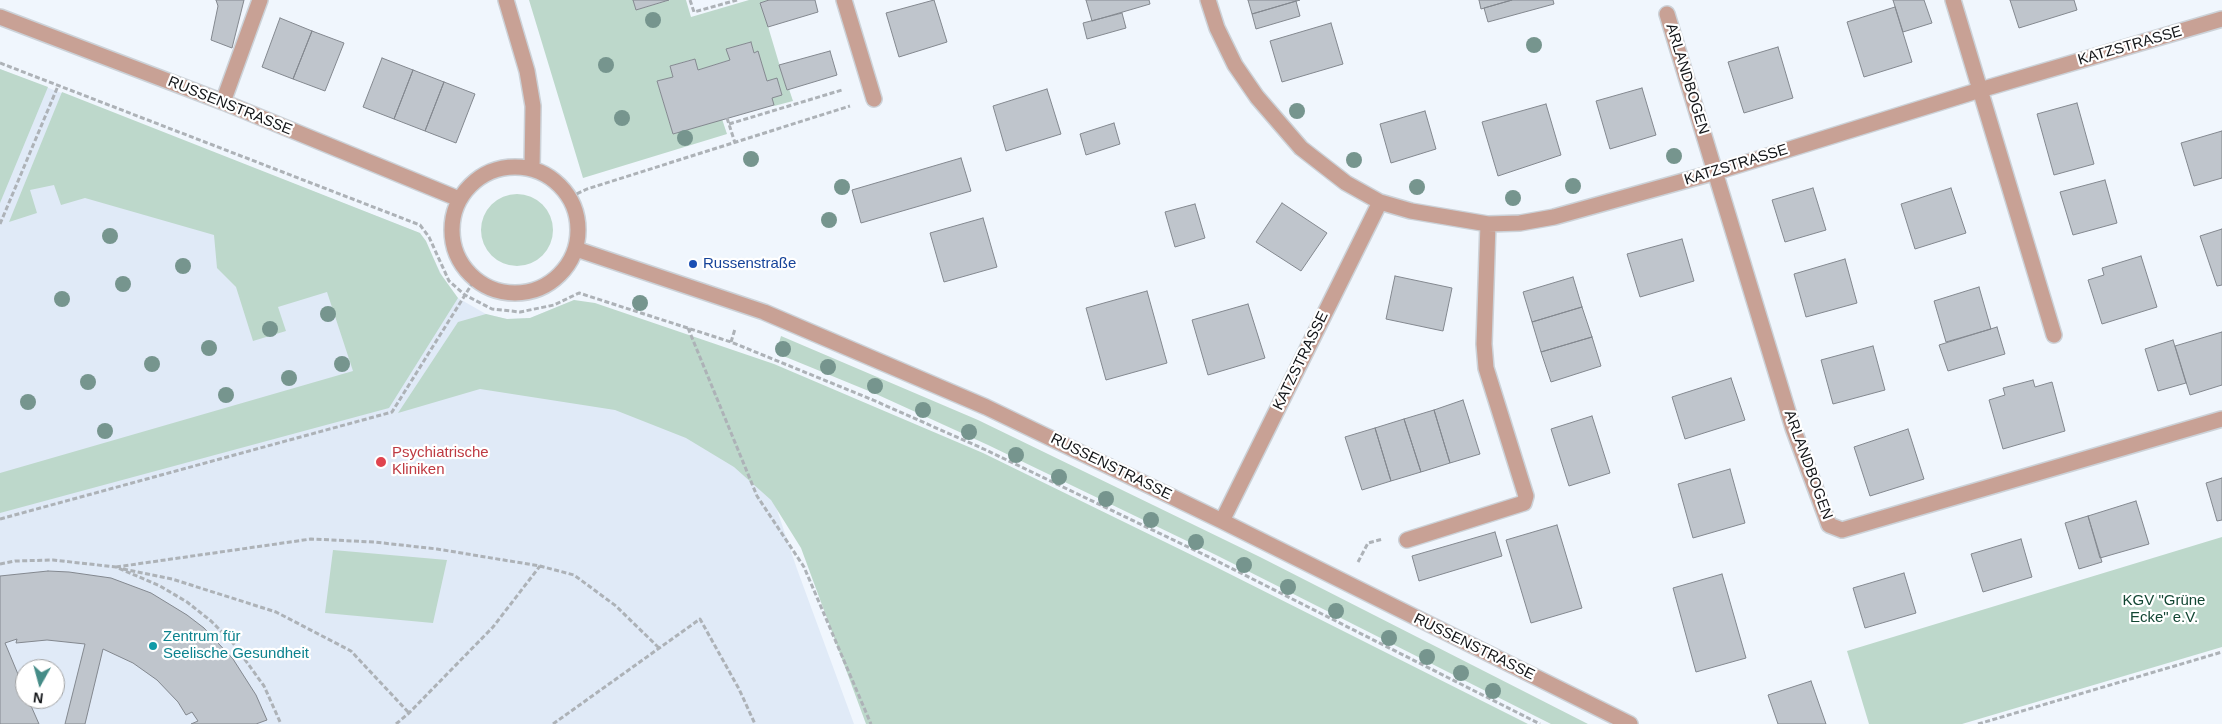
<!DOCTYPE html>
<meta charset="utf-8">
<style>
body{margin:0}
#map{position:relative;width:2222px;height:724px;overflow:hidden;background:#f0f6fd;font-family:Arial,sans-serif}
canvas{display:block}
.north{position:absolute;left:15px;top:659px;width:50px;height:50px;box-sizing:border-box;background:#fff;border:1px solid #a0a1a2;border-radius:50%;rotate:187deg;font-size:14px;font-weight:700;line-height:20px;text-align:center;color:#121417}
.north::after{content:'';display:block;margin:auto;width:18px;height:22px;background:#458c87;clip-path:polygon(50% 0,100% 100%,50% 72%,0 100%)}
</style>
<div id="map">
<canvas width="2222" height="724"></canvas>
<div class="north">N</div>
</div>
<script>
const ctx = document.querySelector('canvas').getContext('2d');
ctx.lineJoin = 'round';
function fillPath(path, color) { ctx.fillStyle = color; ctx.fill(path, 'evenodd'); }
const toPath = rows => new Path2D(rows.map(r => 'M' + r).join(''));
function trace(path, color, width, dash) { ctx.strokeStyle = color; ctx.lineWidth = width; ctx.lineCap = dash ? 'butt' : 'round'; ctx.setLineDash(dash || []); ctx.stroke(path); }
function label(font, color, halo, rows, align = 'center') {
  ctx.font = font + ' Arial,sans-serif'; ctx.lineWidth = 4.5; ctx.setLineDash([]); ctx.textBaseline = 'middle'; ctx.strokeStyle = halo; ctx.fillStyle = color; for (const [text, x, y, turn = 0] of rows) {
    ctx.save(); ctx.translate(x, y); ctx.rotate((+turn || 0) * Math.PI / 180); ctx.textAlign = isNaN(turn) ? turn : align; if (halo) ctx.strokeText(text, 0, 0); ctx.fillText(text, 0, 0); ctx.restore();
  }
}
const built = toPath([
 [0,69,420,233,447,285,458,298,486,314,507,319,530,318,574,300,725,356,797,569,854,724,0,724],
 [25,669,55,669,55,699,25,699]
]);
const green = toPath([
 [529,0,633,0,636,10,670,0,686,0,691,17,749,0,769,0,761,3,787,90,789,89,793,101,774,106,772,98,782,95,777,79,767,81,758,52,754,53,751,42,727,49,730,60,698,70,694,59,670,66,673,77,657,81,673,134,722,119,727,134,583,178],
 [0,69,48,87,0,203],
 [62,92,420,233,426,241,440,273,458,298,389,408,0,513,0,473,353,371,327,292,278,307,286,331,253,341,236,287,217,268,214,235,85,198,61,205,54,185,30,190,37,213,9,222],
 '481 230a36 36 0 1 1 72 0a36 36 0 1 1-72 0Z',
 [574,300,595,303,774,364,983,453,1208,563,1528,724,866,724,801,548,771,500,734,467,686,438,615,410,480,389,398,413,458,322,486,314,507,319,530,318],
 [781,336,978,420,1260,557,1588,724,1551,724,1216,555,988,445,876,394,776,353],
 [2222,537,2222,647,1962,724,1869,724,1847,651],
 [333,550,447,560,433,623,325,613]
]);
const building = toPath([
 [216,0,244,0,232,48,211,40,218,6,216,0],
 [633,0,669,0,636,10,633,0],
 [769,0,815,0,818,12,768,27,760,3,769,0],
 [934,0,947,42,899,57,886,13,934,0],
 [1086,0,1149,0,1150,4,1092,21,1086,0],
 [1248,0,1300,0,1252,14,1248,0],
 [1479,0,1512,0,1481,9,1479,0],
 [1512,0,1553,0,1554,4,1488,22,1484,8,1512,0],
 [1893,0,1924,0,1932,23,1903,32,1893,0],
 [2010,0,2074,0,2077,10,2019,28,2010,0],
 [1296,1,1300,16,1256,29,1252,14,1296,1],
 [1895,7,1912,62,1864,77,1847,22,1895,7],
 [1122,13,1126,28,1087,39,1083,23,1122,13],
 [280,18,312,31,293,79,262,67,280,18],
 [1331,23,1343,64,1282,82,1270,41,1331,23],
 [312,31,344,43,325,91,293,79,312,31],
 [751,42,754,53,758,51,767,81,777,78,782,95,772,98,774,105,673,134,657,81,673,77,670,66,695,59,698,70,730,60,726,49,751,42],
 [1778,47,1793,98,1744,113,1728,62,1778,47],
 [830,51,837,75,787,90,779,65,830,51],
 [382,58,413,70,394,119,363,107,382,58],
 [413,70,444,82,425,131,394,119,413,70],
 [444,82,475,94,456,143,425,131,444,82],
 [1642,88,1656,135,1610,149,1596,101,1642,88],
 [1047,89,1061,134,1006,151,993,106,1047,89],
 [2077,103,2094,164,2054,175,2037,114,2077,103],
 [1546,104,1561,155,1498,176,1482,122,1546,104],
 [1425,111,1436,149,1391,163,1380,124,1425,111],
 [1114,123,1120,144,1086,155,1080,134,1114,123],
 [2222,131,2222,178,2194,186,2181,143,2222,131],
 [961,158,971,191,861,223,852,190,961,158],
 [2105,180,2117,223,2073,235,2060,192,2105,180],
 [1813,188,1826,230,1785,242,1772,200,1813,188],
 [1951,188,1966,233,1915,249,1901,204,1951,188],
 [1282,203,1327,233,1301,271,1256,242,1282,203],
 [1195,204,1205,238,1175,247,1165,212,1195,204],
 [983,218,997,267,944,282,930,233,983,218],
 [2222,229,2222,285,2217,286,2200,236,2222,229],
 [1682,239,1694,281,1640,297,1627,254,1682,239],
 [2141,256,2157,307,2102,324,2088,280,2104,275,2102,268,2141,256],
 [1845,259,1857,303,1806,317,1794,274,1845,259],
 [1395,276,1452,288,1443,331,1386,319,1395,276],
 [1573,277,1582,307,1532,322,1523,292,1573,277],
 [1979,287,1991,329,1946,342,1934,301,1979,287],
 [1147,291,1167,363,1106,380,1086,308,1147,291],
 [1248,304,1265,358,1208,375,1192,320,1248,304],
 [1582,307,1592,337,1541,352,1532,322,1582,307],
 [1997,327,2005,354,1948,371,1939,345,1997,327],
 [2222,332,2222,385,2190,395,2175,346,2222,332],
 [1592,337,1601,366,1551,382,1541,352,1592,337],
 [2173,340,2186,383,2158,391,2145,349,2173,340],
 [1873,346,1885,390,1833,404,1821,360,1873,346],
 [1731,378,1745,420,1685,439,1672,397,1731,378],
 [2033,380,2035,387,2052,382,2065,431,2003,449,1989,400,2005,395,2003,388,2033,380],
 [1463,400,1480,454,1450,463,1434,410,1463,400],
 [1434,410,1450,463,1421,472,1404,419,1434,410],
 [1592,416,1610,473,1569,486,1551,429,1592,416],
 [1404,419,1421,472,1391,481,1375,428,1404,419],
 [1375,428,1391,481,1362,490,1345,437,1375,428],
 [1908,429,1924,479,1870,496,1854,447,1908,429],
 [1730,469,1745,523,1693,538,1678,484,1730,469],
 [2222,478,2222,520,2217,521,2206,483,2222,478],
 [2136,501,2149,544,2100,558,2088,516,2136,501],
 [2088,516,2102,562,2079,569,2065,523,2088,516],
 [1557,525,1582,608,1531,623,1506,540,1557,525],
 [1495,532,1502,556,1419,581,1412,556,1495,532],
 [2021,539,2032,577,1983,592,1971,554,2021,539],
 [48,571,69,572,111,578,151,593,187,615,204,628,233,659,256,695,267,720,256,724,191,724,198,721,192,712,186,715,178,702,157,680,133,663,103,649,85,724,65,724,85,644,47,640,16,643,17,639,5,643,25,691,25,699,28,699,39,724,0,724,0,576,48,571],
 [1904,573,1916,613,1865,628,1853,588,1904,573],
 [1722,574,1746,658,1696,672,1673,588,1722,574],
 [1811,681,1826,724,1778,724,1768,695,1811,681]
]);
const path = toPath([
 [690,0,694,12,737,0],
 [0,63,420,225,429,237,449,281,465,295,492,309,520,312,554,305,579,293,731,342,873,400,986,450,1213,559,1540,724],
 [727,118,735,143],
 [729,124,842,90],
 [570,197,587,189,850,106],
 [0,224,58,86],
 [688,328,757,496,804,567,871,724],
 [731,342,735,329],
 [0,519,392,412,475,279],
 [1358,562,1368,543,1383,539],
 [0,564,15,561,53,560,116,567,160,586,187,602,211,621,233,643,264,686,281,724],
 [116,567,311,539,374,542,437,549,540,566,574,575,616,606,660,649],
 [123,569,172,579,276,612,351,651,409,713],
 [396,724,409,713,493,627,540,566],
 [553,724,700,619,739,689,755,724],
 [1978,724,2222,652]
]);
const minor = toPath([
 [506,0,527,71,533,106,532,169],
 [844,0,874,99],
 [1208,0,1217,28,1235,65,1257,97,1301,148,1346,183,1380,202,1411,211,1488,224,1520,223,1554,217,1716,172,1980,90,2222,19],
 [1953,0,2054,335],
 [1667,14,1793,428,1829,525,1842,530,2222,419],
 [0,17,223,102,459,199],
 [223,102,260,0],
 '452 230a63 63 0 1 1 126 0a63 63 0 1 1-126 0Z',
 [576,249,764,312,986,407,1222,521,1630,724],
 [1222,521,1380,202],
 [1407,540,1524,503,1526,496,1486,368,1484,344,1488,224]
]);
const trees = [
 [653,20],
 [1534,45],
 [606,65],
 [1297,111],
 [622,118],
 [685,138],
 [1674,156],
 [751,159],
 [1354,160],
 [1573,186],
 [842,187],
 [1417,187],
 [1513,198],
 [829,220],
 [110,236],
 [183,266],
 [123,284],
 [62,299],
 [640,303],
 [328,314],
 [270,329],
 [209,348],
 [783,349],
 [152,364],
 [342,364],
 [828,367],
 [289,378],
 [88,382],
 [875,386],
 [226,395],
 [28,402],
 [923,410],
 [105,431],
 [969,432],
 [1016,455],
 [1059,477],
 [1106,499],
 [1151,520],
 [1196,542],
 [1244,565],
 [1288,587],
 [1336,611],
 [1389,638],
 [1427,657],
 [1461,673],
 [1493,691]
];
const markers = [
 [693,264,5,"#1a4fb4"],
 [381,462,6,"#e0444e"],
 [153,646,5,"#0f9aa8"]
];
const streetNames = [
 ["KATZSTRASSE",2130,46,-16],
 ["ARLANDBOGEN",1687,79,73],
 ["RUSSENSTRASSE",230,106,22],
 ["KATZSTRASSE",1736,165,-17],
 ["KATZSTRASSE",1301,361,-64],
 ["ARLANDBOGEN",1808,465,70],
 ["RUSSENSTRASSE",1111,467,26],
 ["RUSSENSTRASSE",1474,647,26]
];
const transitNames = [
 ["Russenstraße",703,264]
];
const healthNames = [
 ["Psychiatrische",392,453],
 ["Kliniken",392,470]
];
const parkNames = [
 ["KGV \"Grüne",2164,601],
 ["Ecke\" e.V.",2164,618]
];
const cultureNames = [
 ["Zentrum für",163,637],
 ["Seelische Gesundheit",163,654]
];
fillPath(built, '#e0eaf7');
fillPath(green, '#bdd8cb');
fillPath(building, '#bfc5cc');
trace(building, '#83888f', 1);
trace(minor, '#ccd2d8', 18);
trace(path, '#adb2b7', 3, [5, 2.5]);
trace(minor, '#c8a195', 15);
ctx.fillStyle = '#76958e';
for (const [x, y] of trees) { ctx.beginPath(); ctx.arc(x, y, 8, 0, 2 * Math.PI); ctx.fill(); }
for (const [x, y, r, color] of markers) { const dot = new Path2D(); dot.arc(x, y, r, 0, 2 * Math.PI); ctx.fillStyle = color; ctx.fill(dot); trace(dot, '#fff', 2); }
label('15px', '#121417', '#fff', streetNames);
label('15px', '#164399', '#fff', transitNames, 'left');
label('15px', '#be3a42', '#fff', healthNames, 'left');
label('15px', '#124633', '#fff', parkNames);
label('15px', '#0d838f', '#fff', cultureNames, 'left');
</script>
